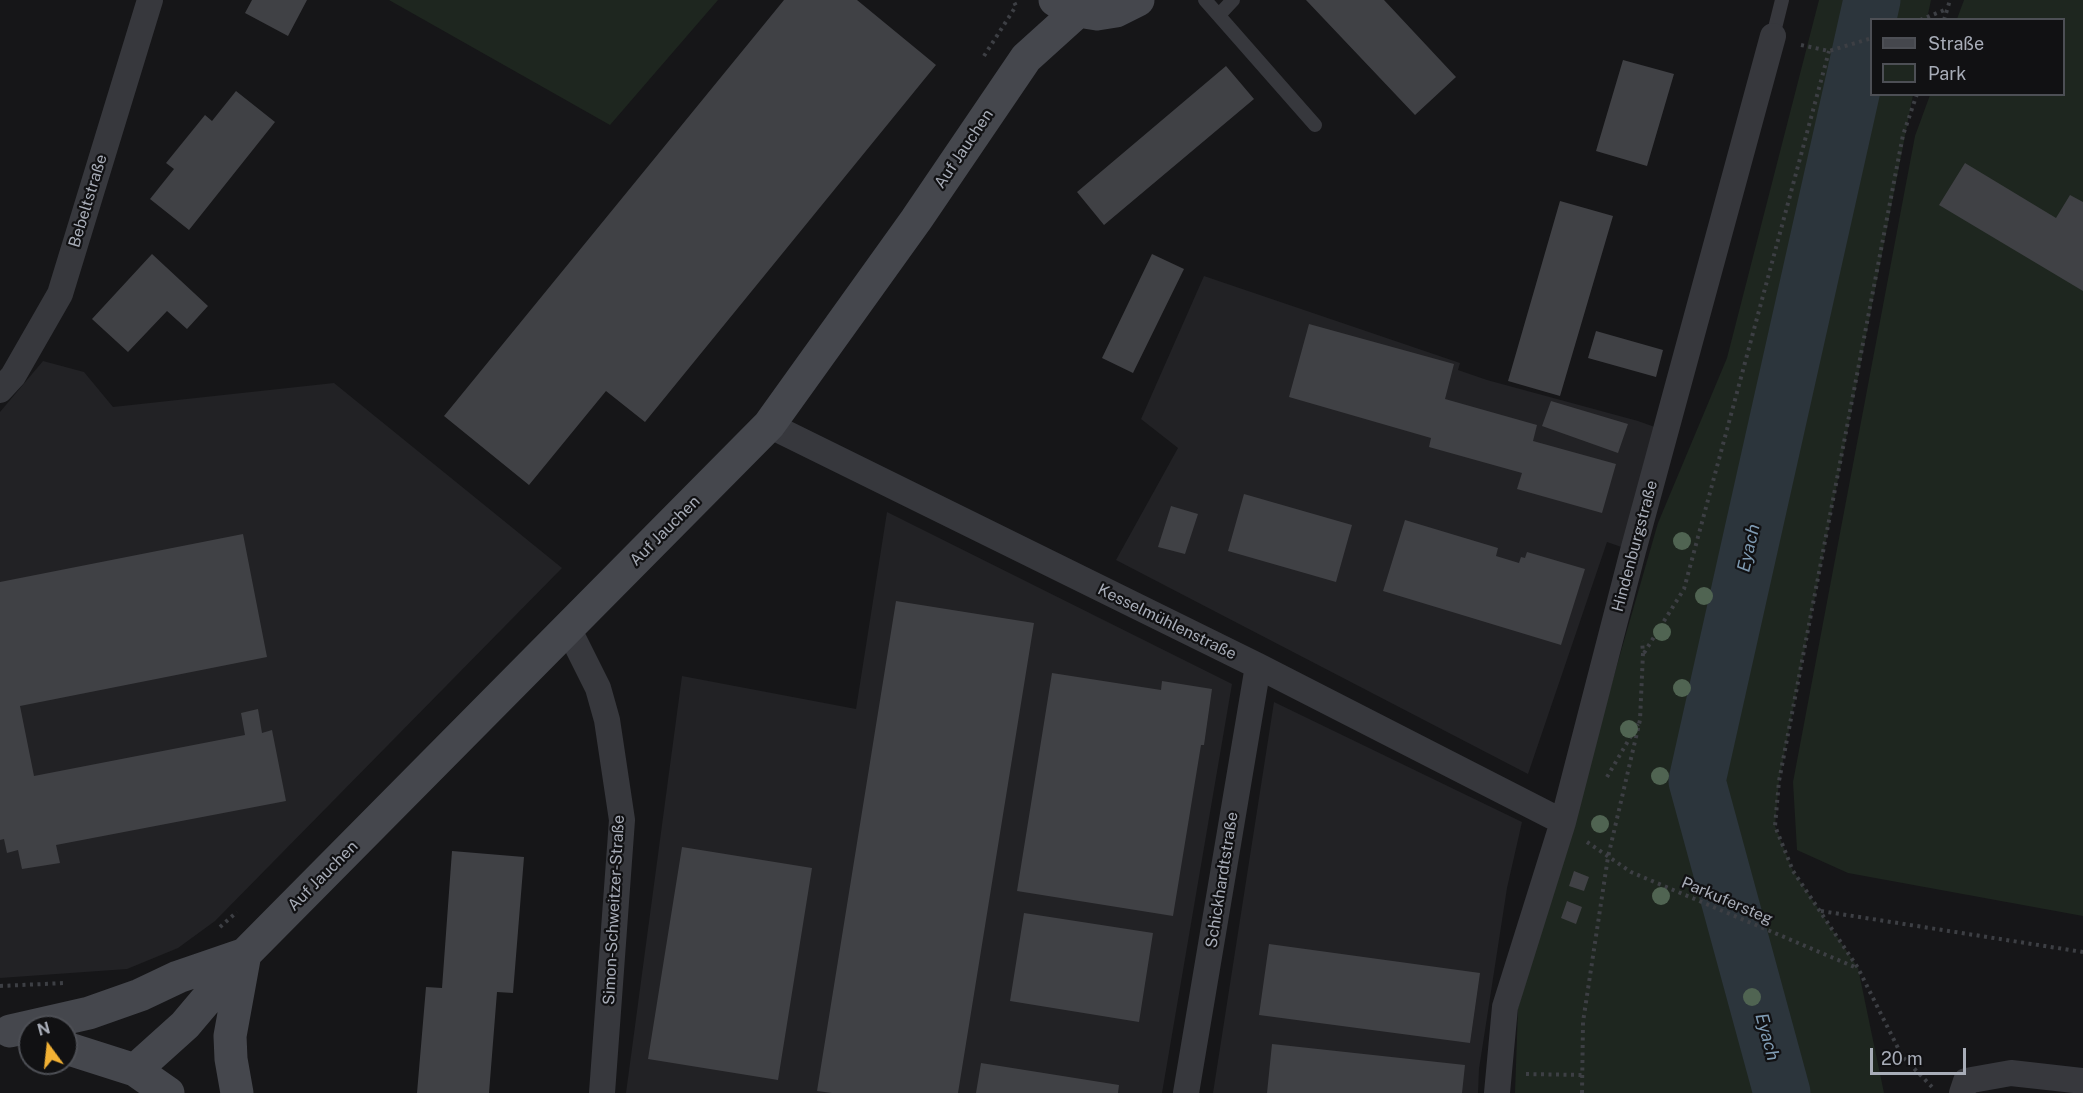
<!DOCTYPE html>
<meta charset="utf-8">
<style>
body{margin:0}
#map{position:relative;width:2083px;height:1093px;overflow:hidden;background:#161618;font-family:"Public Sans",sans-serif}
canvas{display:block}
.legend{position:absolute;left:1870px;top:18px;width:195px;height:78px;box-sizing:border-box;background:#111113;border:2px solid #4d4f55;margin:0;padding:8px 10px;list-style:none;font-size:18px;color:#a8adb8}
.legend li{display:flex;align-items:center;gap:12px;height:30px}
.legend b{width:30px;border:2px solid #4d4f55}
.north{position:absolute;left:18px;top:1015px;width:60px;height:60px;box-sizing:border-box;background:#111113;border:2px solid #4d4f55;border-radius:50%;rotate:345deg;font-size:16px;font-weight:700;line-height:24px;text-align:center;color:#a8adb8}
.north::after{content:'';display:block;margin:auto;width:21px;height:27px;background:#f2b134;clip-path:polygon(50% 0,100% 100%,50% 72%,0 100%)}
.scale{position:absolute;left:1870px;top:1048px;width:96px;height:27px;box-sizing:border-box;border:3px solid #a8adb8;border-top:0;padding-left:8px;font-size:18px;line-height:21px;white-space:nowrap;color:#a8adb8;-webkit-text-stroke:4px #111113;paint-order:stroke}
</style>
<div id="map">
<canvas width="2083" height="1093"></canvas>
<ul class="legend">
<li><b style="height:8px;background:#45474d"></b>Straße</li>
<li><b style="height:16px;background:#1e261f"></b>Park</li>
</ul>
<div class="north">N</div>
<div class="scale">20 m</div>
</div>
<script>
const ctx = document.querySelector('canvas').getContext('2d');
ctx.lineJoin = 'round';
function fillPath(path, color) { ctx.fillStyle = color; ctx.fill(path, 'evenodd'); }
const toPath = rows => new Path2D(rows.map(r => 'M' + r).join(''));
function trace(path, color, width, dash) { ctx.strokeStyle = color; ctx.lineWidth = width; ctx.lineCap = dash ? 'butt' : 'round'; ctx.setLineDash(dash || []); ctx.stroke(path); }
function label(font, color, halo, rows, align = 'center') {
  ctx.font = font + ' "Public Sans",sans-serif'; ctx.lineWidth = 4.5; ctx.setLineDash([]); ctx.textBaseline = 'middle'; ctx.strokeStyle = halo; ctx.fillStyle = color; for (const [text, x, y, turn = 0] of rows) {
    ctx.save(); ctx.translate(x, y); ctx.rotate((+turn || 0) * Math.PI / 180); ctx.textAlign = isNaN(turn) ? turn : align; if (halo) ctx.strokeText(text, 0, 0); ctx.fillText(text, 0, 0); ctx.restore();
  }
}
const built = toPath([
 [1204,276,1460,363,1458,370,1487,380,1638,421,1666,431,1633,551,1607,542,1528,774,1116,560,1178,448,1141,419],
 [43,361,84,372,113,407,334,383,562,568,215,921,178,948,127,969,0,978,0,412],
 [887,512,1232,684,1162,1093,626,1093,682,676,856,709],
 [1274,702,1522,822,1507,888,1479,1069,1478,1093,1213,1093]
]);
const green = toPath([
 [389,0,718,0,610,125],
 [1819,0,1931,0,1927,19,1872,20,1872,94,1913,95,1779,781,1775,826,1793,871,1858,968,1884,1093,1515,1093,1518,1008,1658,523,1727,358],
 [1964,0,2083,0,2083,916,1848,873,1797,850,1793,782,1915,136,1930,95,2064,94,2064,20,1957,19]
]);
const river = toPath([
 [1782,1093,1697,781,1872,0]
]);
const building = toPath([
 [252,0,307,0,288,36,245,13],
 [784,0,857,0,936,65,645,422,606,391,529,485,444,416],
 [1306,0,1384,0,1456,77,1415,115],
 [1623,60,1674,74,1647,166,1596,151],
 [1226,66,1254,99,1104,225,1077,192],
 [236,91,275,122,189,230,150,199,174,169,166,163,205,115,212,121],
 [1965,163,2056,218,2070,195,2083,202,2083,291,1939,205],
 [1560,201,1613,216,1560,396,1508,381],
 [152,254,208,306,187,329,167,311,128,352,92,319],
 [1152,254,1184,269,1133,373,1102,358],
 [1309,324,1454,364,1445,399,1537,425,1533,441,1616,464,1602,513,1517,489,1522,473,1429,447,1431,438,1289,397],
 [1596,331,1663,350,1656,377,1588,358],
 [1551,401,1628,424,1618,453,1542,426],
 [1244,494,1352,525,1336,582,1228,551],
 [1171,506,1198,514,1185,554,1158,547],
 [1405,520,1498,548,1496,556,1519,563,1521,557,1525,558,1527,552,1585,569,1561,645,1383,591],
 [243,534,267,657,20,706,34,776,245,735,241,713,258,709,262,733,272,730,286,801,56,845,60,863,22,869,18,850,7,853,4,839,0,840,0,582],
 [896,601,1034,623,958,1093,832,1093,817,1091],
 [1052,673,1161,690,1162,681,1212,689,1204,745,1201,745,1173,916,1017,891],
 [682,847,812,868,778,1080,648,1059],
 [452,851,524,857,513,993,497,992,489,1093,417,1093,426,987,442,988],
 [1574,871,1589,877,1584,891,1569,886],
 [1567,901,1582,907,1576,924,1561,918],
 [1024,913,1153,933,1139,1022,1010,1001],
 [1269,944,1480,973,1470,1043,1259,1015],
 [1272,1044,1465,1065,1462,1093,1267,1093],
 [981,1063,1119,1085,1118,1093,976,1093]
]);
const path = toPath([
 [1920,20,1947,9],
 [1944,20,1950,0],
 [1801,45,1829,51,1872,38],
 [984,56,1016,6,1013,0],
 [1917,94,1903,135,1779,781,1775,826,1793,871,1858,968,1902,1056,1934,1089],
 [1644,653,1684,589,1829,51],
 [1607,777,1638,724],
 [1587,842,1631,872,1857,968],
 [1821,911,2083,952],
 [220,927,237,912],
 [0,986,65,983],
 [1526,1074,1582,1075],
 [1582,1093,1583,1022,1608,857,1640,720,1643,653,1642,641]
]);
const service = toPath([
 [1205,0,1315,125],
 [1219,15,1233,0],
 [1773,36,1782,0]
]);
const minor = toPath([
 [0,390,13,376,60,294,150,0],
 [769,425,1258,666,1563,822],
 [568,628,598,688,607,720,622,820,602,1093],
 [1186,1093,1258,666],
 [1497,1093,1505,1007,1563,822,1633,551,1773,36],
 [1962,1093,1966,1081,2011,1073,2083,1081]
]);
const secondary = toPath([
 [1055,0,1078,11,1097,14,1116,11,1138,0],
 [10,1031,89,1013,140,995,178,977,245,954],
 [66,1048,135,1070,168,1093],
 [135,1070,185,1025,245,954,769,425,916,220,1026,58,1078,11],
 [237,1093,231,1059,230,1036,244,959]
]);
const trees = [
 [1682,541],
 [1704,596],
 [1662,632],
 [1682,688],
 [1629,729],
 [1660,776],
 [1600,824],
 [1661,896],
 [1752,997]
];
const streetNames = [
 ["Auf Jauchen",964,149,-56],
 ["Bebeltstraße",88,201,-73],
 ["Auf Jauchen",665,531,-45],
 ["Hindenburgstraße",1635,546,-75],
 ["Kesselmühlenstraße",1167,622,26],
 ["Auf Jauchen",323,876,-45],
 ["Schickhardtstraße",1222,880,-81],
 ["Parkufersteg",1727,901,23],
 ["Simon-Schweitzer-Straße",614,910,-87]
];
const waterNames = [
 ["Eyach",1749,548,-77],
 ["Eyach",1767,1037,75]
];
fillPath(built, '#222225');
fillPath(green, '#1e261f');
trace(river, '#2c353c', 57);
fillPath(building, '#404145');
trace(path, '#3d3f44', 4, [3, 4.5]);
trace(service, '#37383d', 14);
trace(minor, '#37383d', 26);
trace(secondary, '#45474d', 33);
ctx.fillStyle = '#506452';
for (const [x, y] of trees) { ctx.beginPath(); ctx.arc(x, y, 9, 0, 2 * Math.PI); ctx.fill(); }
label('16px', '#a8adb8', '#111113', streetNames);
label('italic 18px', '#7f9bb3', '#111113', waterNames);
</script>
